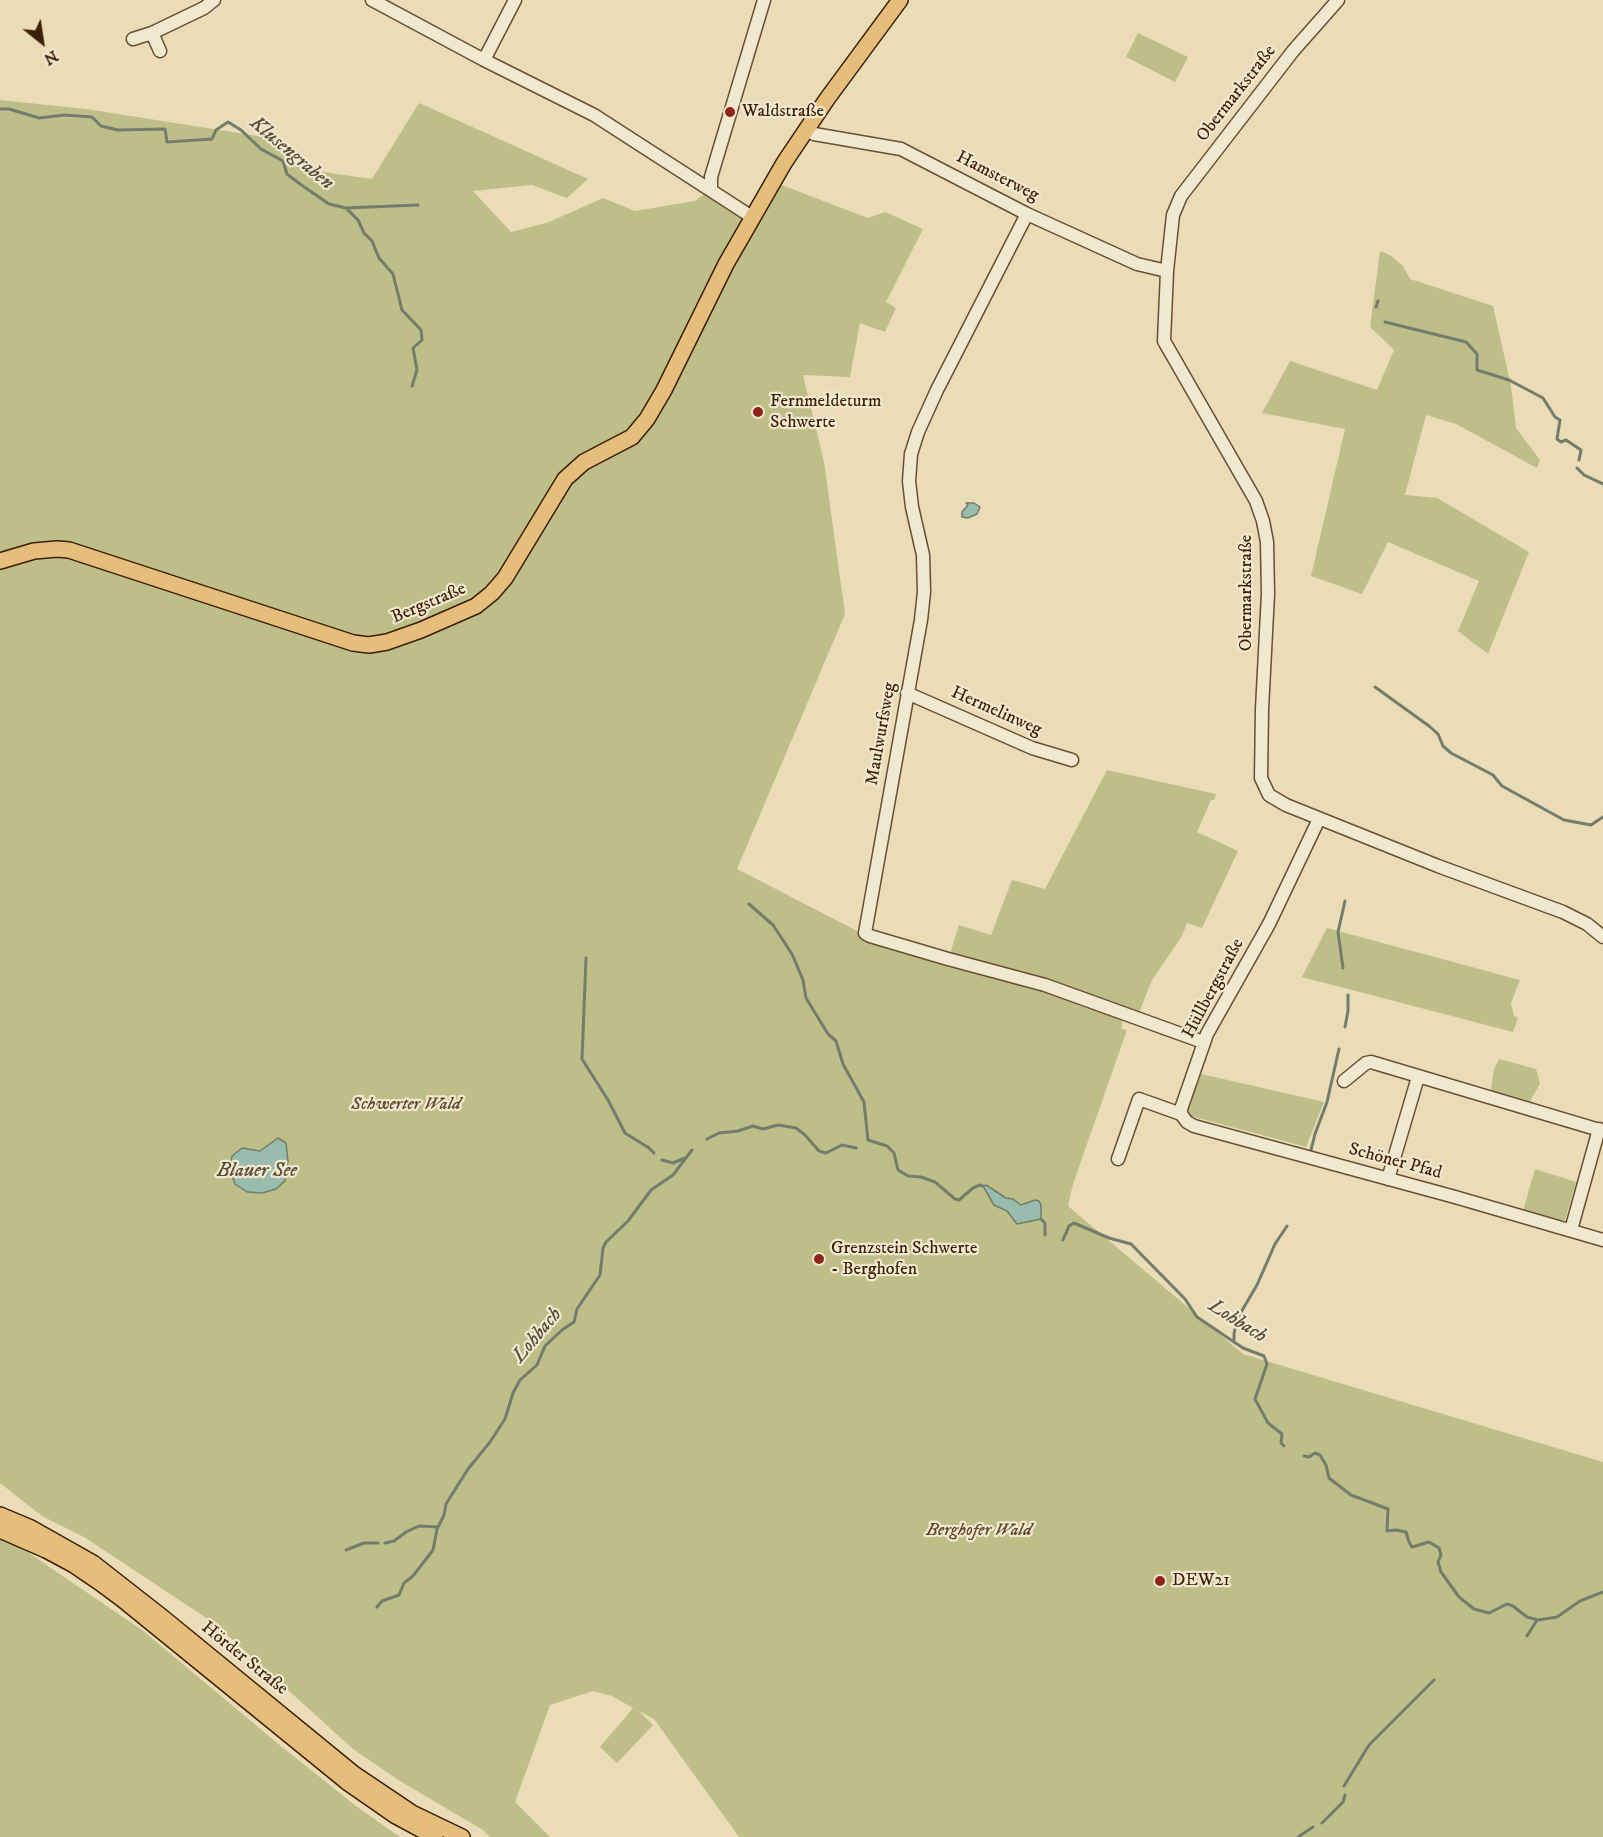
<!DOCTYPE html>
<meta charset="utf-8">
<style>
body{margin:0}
#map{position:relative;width:1603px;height:1837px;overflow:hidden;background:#eadcb7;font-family:"IM FELL DW Pica",serif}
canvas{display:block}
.north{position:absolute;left:12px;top:12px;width:60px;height:60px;-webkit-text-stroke:4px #f1e8d0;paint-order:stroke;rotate:150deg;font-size:16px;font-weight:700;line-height:24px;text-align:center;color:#3d1e07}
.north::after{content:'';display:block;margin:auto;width:21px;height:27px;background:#3d1e07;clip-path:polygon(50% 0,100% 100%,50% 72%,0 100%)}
</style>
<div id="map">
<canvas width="1603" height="1837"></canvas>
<div class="north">N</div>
</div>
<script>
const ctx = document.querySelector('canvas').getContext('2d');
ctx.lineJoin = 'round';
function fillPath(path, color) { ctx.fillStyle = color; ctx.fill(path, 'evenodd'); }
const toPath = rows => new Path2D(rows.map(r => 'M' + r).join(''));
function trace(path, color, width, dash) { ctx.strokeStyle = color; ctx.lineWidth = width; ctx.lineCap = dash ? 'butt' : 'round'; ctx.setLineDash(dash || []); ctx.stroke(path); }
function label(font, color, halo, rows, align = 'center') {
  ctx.font = font + ' "IM FELL DW Pica",serif'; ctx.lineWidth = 4.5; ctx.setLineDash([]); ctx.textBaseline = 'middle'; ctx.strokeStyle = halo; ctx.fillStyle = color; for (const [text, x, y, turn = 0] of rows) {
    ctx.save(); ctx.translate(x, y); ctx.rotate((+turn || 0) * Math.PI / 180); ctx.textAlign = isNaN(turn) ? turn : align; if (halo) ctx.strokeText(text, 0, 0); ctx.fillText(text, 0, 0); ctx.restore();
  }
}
const green = toPath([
 [1138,33,1188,57,1175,82,1126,57],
 [0,100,86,109,264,137,303,169,372,179,419,103,588,179,567,198,532,185,473,191,511,232,549,222,603,198,635,211,695,201,704,194,742,217,741,227,779,184,868,218,885,212,923,229,886,302,896,308,885,332,860,323,850,377,803,375,824,462,845,614,737,869,863,934,1044,988,1118,1016,1122,1021,1122,1029,1127,1030,1073,1184,1068,1206,1243,1354,1603,1462,1603,1837,739,1837,654,1719,639,1711,653,1725,617,1763,600,1747,633,1708,612,1696,593,1691,550,1705,515,1802,550,1837,490,1837,483,1830,400,1781,353,1749,214,1623,84,1537,42,1516,0,1483],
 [1380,251,1390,255,1403,266,1410,279,1493,306,1511,386,1516,428,1540,460,1537,468,1456,424,1426,415,1405,495,1437,498,1529,552,1488,654,1458,631,1479,581,1388,542,1362,594,1311,576,1345,429,1262,413,1290,361,1377,390,1394,350,1370,327],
 [1107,770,1216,794,1214,800,1211,800,1197,832,1238,851,1202,928,1187,923,1182,936,1152,980,1138,1015,949,957,959,925,991,935,1012,880,1045,889],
 [1327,928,1520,980,1511,1003,1514,1016,1518,1018,1513,1032,1302,977],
 [1499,1059,1536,1069,1540,1084,1531,1099,1532,1104,1490,1096,1494,1069],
 [1197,1073,1324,1102,1306,1147,1191,1116,1187,1108],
 [1535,1169,1576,1182,1565,1220,1561,1222,1523,1211],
 [0,1539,26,1551,142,1630,282,1747,356,1806,400,1837,0,1837]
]);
const water = toPath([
 [966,503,974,503,980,507,977,514,968,518,962,517,962,512,968,505,966,503],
 [278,1138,286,1143,288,1161,285,1181,276,1189,262,1193,247,1192,235,1184,230,1170,232,1156,242,1148,260,1151,278,1138],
 [986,1185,1006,1198,1013,1199,1021,1205,1035,1200,1039,1201,1041,1205,1041,1219,1017,1224,1007,1211,994,1205,983,1186,986,1185]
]);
const stream = toPath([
 [0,109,9,109,39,118,65,115,92,117,101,126,118,130,165,129,167,142,212,139,216,130,228,122,241,130,261,149,283,161,287,174,300,184,329,204,346,208,358,220,364,233,372,241,379,258,393,274,402,310,421,330,422,340,413,348,417,370,412,386],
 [346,208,418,205],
 [1376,307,1378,301],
 [1385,322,1466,342,1477,354,1477,370,1509,380,1543,398,1555,417,1560,420,1557,439,1561,442,1566,440,1581,450,1579,460],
 [1577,468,1584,475,1603,484],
 [1375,687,1429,726,1438,734,1443,746,1451,753,1493,775,1502,786,1564,820,1591,825,1603,817],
 [749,904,773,925,792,954,803,980,806,998,828,1034,836,1041,843,1064,864,1102,868,1140,887,1146,894,1153,898,1170,908,1176,921,1177,935,1182,955,1199,959,1200,973,1188,980,1185,983,1186],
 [586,958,582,1059,608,1100,625,1133,649,1148,654,1153],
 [1343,968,1338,932,1345,901],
 [1345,1027,1348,1011,1348,995],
 [707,1139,719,1133,738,1131,753,1126,763,1129,778,1125,796,1128,805,1135,819,1151,826,1153,842,1145,856,1148],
 [1311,1150,1315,1134,1327,1102,1339,1049],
 [662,1160,673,1163,685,1158],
 [1041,1219,1045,1223,1045,1235],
 [1063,1240,1069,1226,1074,1223,1109,1238,1131,1244,1185,1299,1197,1317,1243,1348,1264,1356,1267,1364,1255,1399,1268,1423,1282,1434,1281,1443,1284,1446],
 [1234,1342,1234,1334,1237,1319,1257,1285,1275,1244,1287,1226],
 [1304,1456,1309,1457,1315,1453,1320,1455,1326,1465,1329,1478,1351,1495,1388,1509,1387,1531,1396,1530,1406,1532,1409,1542,1412,1547,1429,1542,1439,1548,1441,1555,1438,1562,1441,1572,1459,1597,1474,1609,1489,1613,1507,1604,1513,1606,1527,1617,1538,1620,1557,1617,1580,1601,1603,1592],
 [385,1543,394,1541,406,1532,419,1526,438,1527],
 [346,1550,364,1543,378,1543],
 [377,1607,382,1601,399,1595,404,1583,413,1576,433,1550,437,1529,444,1515,446,1504,468,1469,490,1442,505,1419,513,1393,520,1380,537,1365,545,1346,562,1330,574,1322,577,1309,600,1275,603,1248,606,1242,628,1221,651,1190,673,1175,692,1150],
 [1527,1636,1537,1620],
 [1344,1786,1369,1745,1434,1680],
 [1322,1823,1343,1802,1345,1795],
 [1298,1837,1313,1827]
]);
const minor = toPath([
 [372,0,484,60,594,115,752,217],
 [1338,0,1293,51,1181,196,1173,215,1167,271,1164,341,1256,501,1263,521,1267,542,1268,594,1262,709,1261,778,1269,795,1286,805,1438,866,1563,912,1587,924,1603,937],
 [152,33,160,51],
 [133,39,152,33,204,8,214,0],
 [484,60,515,0],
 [807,129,814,134,901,149,1027,214,1137,264,1167,271],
 [711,189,711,177,764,0],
 [1027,214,937,390,918,432,911,454,909,481,912,507,923,555,924,592,921,620,865,933,870,936,948,959,1045,985,1203,1042],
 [907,693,1032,748,1072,760],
 [1344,1081,1366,1063,1371,1062,1603,1131],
 [1181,1114,1187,1122,1194,1126,1455,1197,1603,1240],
 [1181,1114,1181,1109,1207,1034,1269,924,1319,819],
 [1118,1159,1139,1099,1181,1114],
 [1388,1179,1418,1077],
 [1571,1230,1599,1129]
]);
const major = toPath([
 [0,561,34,551,57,549,69,550,353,643,369,645,387,642,421,630,476,606,492,593,505,578,565,479,584,462,632,437,647,419,664,390,726,264,784,163,827,99,900,0],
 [0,1515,31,1528,93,1563,162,1617,354,1774,412,1813,462,1837],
 [0,1530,46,1550,74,1565,99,1582,122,1599,347,1782,396,1816,435,1837]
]);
const markers = [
 [730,112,6,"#8f2418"],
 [758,412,6,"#8f2418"],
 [819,1259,6,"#8f2418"],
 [1160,1581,6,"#8f2418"]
];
const streetNames = [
 ["Obermarkstraße",1237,94,-52],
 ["Hamsterweg",997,177,27],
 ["Obermarkstraße",1247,593,-90],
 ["Bergstraße",429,604,-23],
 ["Hermelinweg",996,712,24],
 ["Maulwurfsweg",882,734,-80],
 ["Hüllbergstraße",1214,989,-62],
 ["Schöner Pfad",1395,1162,15],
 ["Hörder Straße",244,1659,39]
];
const poiNames = [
 ["Waldstraße",742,112],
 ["Fernmeldeturm",770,402],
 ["Schwerte",770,423],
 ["Grenzstein Schwerte",831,1249],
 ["- Berghofen",831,1270],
 ["DEW21",1172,1581]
];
const parkNames = [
 ["Schwerter Wald",406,1105],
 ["Berghofer Wald",979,1531]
];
const waterNames = [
 ["Klusengraben",291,154,40],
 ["Blauer See",257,1172],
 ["Lohbach",1237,1322,32],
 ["Lohbach",538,1336,-50]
];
fillPath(green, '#bebe89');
fillPath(water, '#98bcad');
trace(water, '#747d6b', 1.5);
trace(stream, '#747d6b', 3);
trace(minor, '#684e33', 15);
trace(major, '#3d1e07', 18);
trace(minor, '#f1e8d0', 12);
trace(major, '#e5be7c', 15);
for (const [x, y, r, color] of markers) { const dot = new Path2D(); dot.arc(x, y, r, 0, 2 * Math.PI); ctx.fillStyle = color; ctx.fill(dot); trace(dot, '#f1e8d0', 2); }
label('18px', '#3d1e07', '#f1e8d0', streetNames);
label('18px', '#3d1e07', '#f1e8d0', poiNames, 'left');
label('italic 18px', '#5d4628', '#f1e8d0', parkNames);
label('italic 20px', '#584d39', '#f1e8d0', waterNames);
</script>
